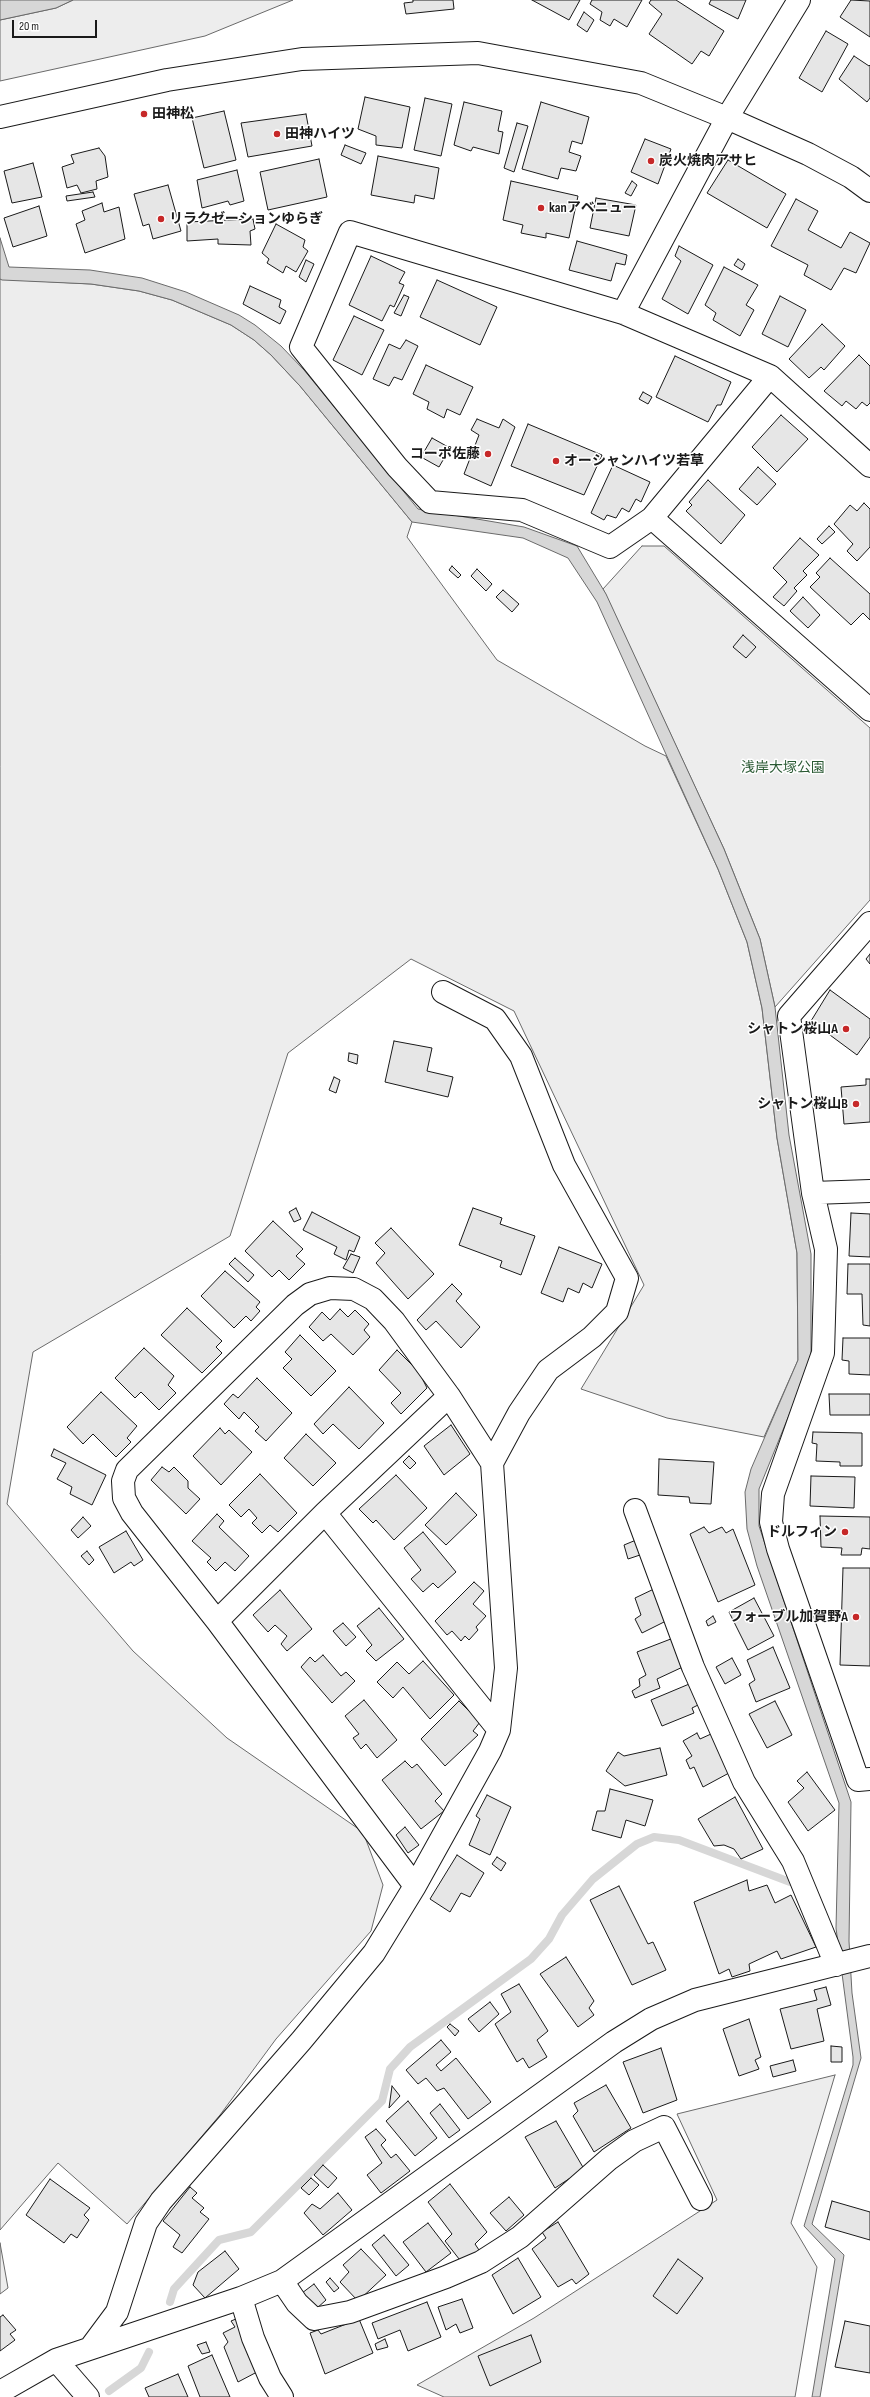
<!DOCTYPE html>
<meta charset="utf-8">
<style>
body{margin:0}
#map{position:relative;width:870px;height:2397px;overflow:hidden;background:#fff;font-family:"Sofia Sans Condensed",sans-serif}
canvas{display:block}
.scale{position:absolute;left:12px;top:20px;width:85px;height:18px;box-sizing:border-box;border:2px solid #1a1a1a;border-top:0;padding-left:5px;font-size:12px;line-height:14px;white-space:nowrap;color:#1a1a1a;-webkit-text-stroke:3px #fff;paint-order:stroke}
</style>
<div id="map">
<canvas width="870" height="2397"></canvas>
<div class="scale">20 m</div>
</div>
<script>
const ctx = document.querySelector('canvas').getContext('2d');
ctx.lineJoin = 'round';
function fillPath(path, color) { ctx.fillStyle = color; ctx.fill(path, 'evenodd'); }
const toPath = rows => new Path2D(rows.map(r => 'M' + r).join(''));
function trace(path, color, width, dash) { ctx.strokeStyle = color; ctx.lineWidth = width; ctx.lineCap = dash ? 'butt' : 'round'; ctx.setLineDash(dash || []); ctx.stroke(path); }
function label(font, color, halo, rows, align = 'center') {
  ctx.font = font + ' "Sofia Sans Condensed","Noto Sans JP",sans-serif'; ctx.lineWidth = 3; ctx.setLineDash([]); ctx.textBaseline = 'middle'; ctx.strokeStyle = halo; ctx.fillStyle = color; for (const [text, x, y, turn = 0] of rows) {
    ctx.save(); ctx.translate(x, y); ctx.rotate((+turn || 0) * Math.PI / 180); ctx.textAlign = isNaN(turn) ? turn : align; if (halo) ctx.strokeText(text, 0, 0); ctx.fillText(text, 0, 0); ctx.restore();
  }
}
const green = toPath([
 [73,0,293,0,205,36,0,81,0,20,56,8,73,0],
 [0,279,91,284,139,291,172,300,231,325,254,340,271,355,300,386,412,522,407,537,497,660,645,746,666,756,718,869,747,942,762,1008,777,1138,797,1253,798,1360,764,1437,667,1418,581,1389,644,1285,514,1011,411,959,288,1053,230,1236,33,1352,7,1504,133,1651,227,1738,363,1832,383,1885,371,1931,276,2039,220,2115,127,2224,58,2163,0,2230,0,279],
 [642,546,664,546,870,728,870,900,775,1007,760,939,724,849,603,589,642,546],
 [835,2075,791,2223,817,2267,795,2397,444,2397,417,2385,534,2318,717,2200,677,2114,835,2075],
 [0,2243,8,2288,0,2294,0,2243]
]);
const water = toPath([
 [0,0,73,0,56,8,0,20,0,0],
 [0,238,9,267,90,270,142,278,186,292,239,315,255,325,281,346,304,370,418,509,524,527,577,546,606,594,724,849,760,939,775,1007,789,1135,811,1254,811,1361,759,1489,759,1526,851,1802,849,1941,852,1993,861,2058,812,2224,844,2255,820,2397,812,2397,835,2259,804,2226,853,2065,853,2057,836,1928,839,1803,757,1566,747,1529,745,1492,751,1469,798,1360,797,1253,777,1138,762,1008,747,942,718,869,597,602,568,558,523,538,412,522,300,386,271,355,254,340,231,325,172,300,139,291,91,284,2,280,0,279,0,238]
]);
const stream = toPath([
 [170,2302,174,2289,219,2240,251,2232,382,2101,390,2069,410,2047,531,1959,549,1939,562,1915,593,1879,637,1844,654,1837,679,1840,790,1882],
 [109,2391,141,2368,149,2352]
]);
const building = toPath([
 [413,0,453,0,454,9,406,14,404,3,413,2,413,0],
 [532,0,580,0,569,20,532,0],
 [592,0,642,0,627,27,614,19,610,26,600,20,602,12,590,4,592,0],
 [651,0,676,0,724,31,709,56,701,51,692,64,649,34,662,14,649,3,651,0],
 [711,0,746,0,738,19,709,4,711,0],
 [851,0,870,1,870,37,840,17,851,0],
 [584,12,594,20,587,32,577,25,584,12],
 [826,31,848,44,822,92,799,78,826,31],
 [854,56,869,66,870,65,870,98,867,102,839,79,854,56],
 [365,97,410,107,402,148,376,145,376,136,358,129,365,97],
 [425,98,452,104,441,156,414,150,425,98],
 [464,102,502,111,498,131,503,132,499,154,473,147,471,151,454,145,464,102],
 [541,102,589,117,582,144,572,141,569,152,581,156,576,171,561,168,558,179,522,169,541,102],
 [224,111,236,160,204,168,192,118,224,111],
 [306,114,312,146,248,157,241,123,306,114],
 [517,123,528,126,514,172,504,168,517,123],
 [645,139,671,149,658,184,631,172,645,139],
 [345,145,366,153,361,164,341,155,345,145],
 [99,148,105,156,108,177,96,181,97,189,81,193,77,185,67,188,62,167,74,163,71,155,99,148],
 [378,156,439,168,434,199,415,195,414,203,371,195,378,156],
 [319,159,327,197,268,210,260,172,319,159],
 [728,160,786,194,767,228,707,193,728,160],
 [33,163,42,197,12,203,4,171,33,163],
 [237,170,244,201,230,205,228,201,202,208,197,180,237,170],
 [511,181,578,196,569,238,546,233,546,238,521,233,523,225,503,220,511,181],
 [632,181,637,185,631,196,625,193,632,181],
 [168,185,181,231,153,239,149,224,143,226,134,194,168,185],
 [93,192,95,197,67,201,66,196,93,192],
 [596,198,636,205,629,236,590,228,596,198],
 [796,199,818,211,808,230,841,248,850,232,870,243,856,273,844,268,831,290,804,275,808,265,771,246,796,199],
 [102,203,104,212,119,207,125,239,85,253,76,224,85,220,82,211,102,203],
 [39,206,47,236,13,247,4,218,39,206],
 [253,219,255,229,250,231,251,245,218,244,218,239,187,241,187,222,253,219],
 [276,224,305,240,303,247,308,251,296,272,286,266,283,273,267,263,269,259,262,253,276,224],
 [577,241,627,255,625,265,616,263,611,281,569,270,577,241],
 [679,246,713,265,688,314,662,299,681,261,675,256,679,246],
 [371,256,405,272,399,283,404,285,394,307,390,305,382,321,349,305,371,256],
 [738,259,745,264,742,270,734,265,738,259],
 [306,260,314,264,306,282,299,277,306,260],
 [724,267,758,285,746,305,754,310,740,336,713,320,716,313,705,305,724,267],
 [437,280,497,307,480,345,420,317,437,280],
 [250,286,281,300,279,307,286,311,280,324,243,304,250,286],
 [404,295,409,297,401,316,394,313,404,295],
 [780,296,806,310,788,347,762,334,780,296],
 [354,316,384,330,362,375,333,360,354,316],
 [822,324,845,346,824,370,821,367,809,378,789,359,822,324],
 [406,340,418,346,402,380,394,377,389,386,373,379,389,344,400,349,406,340],
 [859,355,870,366,870,403,867,406,862,402,856,409,846,401,842,406,824,391,859,355],
 [675,356,731,382,721,405,717,405,708,422,656,397,675,356],
 [426,365,473,387,460,415,447,409,444,418,427,409,429,402,413,394,426,365],
 [643,392,652,397,648,404,639,399,643,392],
 [781,415,808,439,777,472,752,447,781,415],
 [477,419,499,428,503,419,515,427,491,486,464,474,479,435,471,430,477,419],
 [528,424,602,455,584,495,511,466,528,424],
 [432,438,450,448,439,467,421,457,432,438],
 [613,465,650,482,641,502,636,499,629,512,622,508,616,518,607,515,604,520,591,513,613,465],
 [758,467,776,484,757,505,739,489,758,467],
 [708,480,745,515,721,544,686,511,692,505,689,502,708,480],
 [864,503,870,509,870,547,857,561,847,551,853,544,834,524,850,505,857,511,864,503],
 [829,526,835,532,822,544,817,539,829,526],
 [800,538,819,555,803,571,807,575,794,588,797,591,784,606,773,597,787,582,773,568,800,538],
 [830,558,870,594,870,620,863,613,851,625,810,587,820,577,816,573,830,558],
 [452,566,461,575,458,578,449,570,452,566],
 [477,569,492,584,486,591,471,576,477,569],
 [503,590,519,604,512,612,496,597,503,590],
 [803,597,820,615,808,628,790,611,803,597],
 [743,635,756,647,746,658,733,647,743,635],
 [870,954,870,964,866,959,870,954],
 [830,990,870,1019,870,1037,857,1055,811,1021,830,990],
 [394,1041,432,1048,427,1071,453,1077,448,1097,385,1082,394,1041],
 [349,1053,358,1055,357,1064,348,1061,349,1053],
 [334,1077,340,1080,336,1093,329,1090,334,1077],
 [866,1079,870,1079,870,1122,844,1124,841,1087,866,1085,866,1079],
 [296,1208,301,1219,294,1222,289,1212,296,1208],
 [473,1208,502,1218,500,1224,535,1236,521,1275,500,1267,502,1261,459,1245,473,1208],
 [312,1212,360,1237,354,1252,349,1250,346,1260,334,1254,337,1247,303,1230,312,1212],
 [851,1213,870,1214,870,1257,849,1256,851,1213],
 [273,1221,303,1249,296,1256,305,1264,289,1280,279,1270,272,1277,245,1251,273,1221],
 [391,1228,434,1274,408,1299,376,1263,385,1253,375,1243,391,1228],
 [559,1247,602,1264,592,1288,583,1283,579,1293,568,1288,563,1302,541,1293,559,1247],
 [351,1254,360,1257,353,1273,343,1268,351,1254],
 [235,1258,254,1275,248,1282,229,1264,235,1258],
 [848,1264,870,1264,870,1326,863,1325,862,1294,847,1294,848,1264],
 [225,1271,260,1302,256,1307,260,1311,251,1321,246,1316,234,1328,201,1296,225,1271],
 [452,1284,462,1294,456,1301,480,1327,461,1348,436,1321,426,1330,417,1320,452,1284],
 [187,1308,222,1341,216,1347,222,1353,202,1373,161,1335,187,1308],
 [340,1309,348,1317,355,1310,369,1324,364,1330,370,1337,353,1355,331,1334,323,1341,309,1327,322,1312,330,1320,340,1309],
 [300,1335,336,1371,311,1396,283,1368,292,1359,285,1352,300,1335],
 [843,1338,870,1338,870,1375,849,1374,849,1361,842,1360,843,1338],
 [144,1348,174,1376,168,1385,176,1393,159,1410,141,1392,135,1398,115,1378,144,1348],
 [397,1350,419,1372,427,1388,401,1414,391,1403,401,1393,379,1370,397,1350],
 [257,1378,292,1413,266,1441,255,1431,259,1427,244,1412,239,1419,224,1404,233,1394,238,1398,257,1378],
 [349,1387,384,1423,359,1449,333,1424,323,1434,314,1424,349,1387],
 [101,1392,137,1426,127,1438,131,1442,116,1457,93,1434,83,1444,67,1427,101,1392],
 [829,1394,870,1394,870,1415,830,1415,829,1394],
 [451,1425,470,1454,444,1475,424,1446,451,1425],
 [220,1428,225,1434,229,1430,252,1452,221,1485,193,1456,220,1428],
 [813,1432,862,1433,862,1466,840,1466,840,1462,816,1461,817,1444,812,1443,813,1432],
 [306,1434,336,1463,313,1486,284,1458,306,1434],
 [54,1449,106,1475,92,1505,70,1494,72,1487,57,1479,66,1463,51,1456,54,1449],
 [409,1456,416,1463,410,1469,403,1462,409,1456],
 [659,1459,714,1462,711,1504,690,1503,689,1497,658,1495,659,1459],
 [162,1467,169,1472,174,1467,188,1481,188,1488,200,1499,186,1514,151,1480,162,1467],
 [260,1474,297,1513,278,1532,270,1525,262,1533,252,1523,257,1518,249,1509,241,1517,229,1505,260,1474],
 [396,1475,427,1508,394,1540,376,1520,373,1523,359,1509,396,1475],
 [811,1476,855,1477,854,1508,810,1506,811,1476],
 [456,1493,477,1515,446,1545,425,1525,456,1493],
 [217,1514,224,1521,219,1527,249,1556,235,1571,225,1562,216,1571,207,1562,211,1558,192,1541,217,1514],
 [820,1516,870,1517,870,1549,862,1548,861,1555,841,1555,842,1548,821,1547,820,1516],
 [83,1517,91,1526,78,1538,71,1530,83,1517],
 [704,1527,709,1533,722,1527,726,1533,733,1529,755,1585,718,1602,690,1534,704,1527],
 [126,1531,143,1560,134,1566,131,1562,114,1573,99,1547,126,1531],
 [423,1532,456,1572,438,1588,433,1583,423,1592,411,1579,421,1570,404,1548,423,1532],
 [641,1538,646,1553,628,1559,624,1545,641,1538],
 [87,1551,94,1560,89,1565,81,1556,87,1551],
 [843,1568,870,1568,870,1666,840,1665,843,1568],
 [474,1582,484,1591,473,1604,486,1616,476,1627,478,1630,469,1640,465,1636,461,1641,452,1631,447,1635,435,1621,474,1582],
 [656,1588,668,1620,642,1633,635,1619,641,1615,635,1598,656,1588],
 [280,1590,312,1629,287,1651,281,1644,287,1636,275,1625,268,1632,253,1615,280,1590],
 [754,1598,774,1636,748,1650,729,1612,754,1598],
 [379,1608,404,1639,376,1661,366,1651,372,1645,357,1626,379,1608],
 [713,1616,716,1622,708,1626,706,1621,713,1616],
 [343,1623,356,1637,346,1646,333,1631,343,1623],
 [676,1637,687,1665,657,1679,660,1688,635,1698,632,1691,640,1686,639,1679,646,1675,637,1652,676,1637],
 [773,1647,790,1688,756,1702,749,1684,755,1680,747,1660,773,1647],
 [323,1655,341,1676,346,1672,355,1681,332,1703,301,1667,310,1657,315,1662,323,1655],
 [732,1658,741,1675,725,1684,716,1667,732,1658],
 [423,1661,454,1695,430,1719,403,1687,393,1698,377,1682,397,1662,409,1674,423,1661],
 [694,1682,702,1703,692,1708,694,1713,662,1726,651,1700,694,1682],
 [364,1700,397,1740,377,1758,366,1744,361,1749,353,1738,359,1734,345,1716,364,1700],
 [459,1701,480,1722,473,1731,478,1735,445,1766,421,1739,459,1701],
 [775,1701,792,1735,767,1748,749,1714,775,1701],
 [697,1733,700,1739,711,1734,729,1773,703,1787,694,1767,690,1769,686,1760,692,1756,683,1741,697,1733],
 [660,1748,667,1775,625,1786,606,1771,618,1752,624,1756,660,1748],
 [405,1761,412,1768,417,1764,442,1794,435,1801,444,1811,421,1829,382,1780,405,1761],
 [807,1772,835,1810,808,1831,788,1802,804,1788,797,1781,807,1772],
 [610,1789,653,1800,645,1826,626,1820,621,1838,592,1830,597,1811,605,1811,610,1789],
 [487,1795,511,1807,490,1855,469,1845,480,1819,476,1816,487,1795],
 [735,1797,763,1849,741,1859,734,1849,724,1845,714,1846,698,1819,735,1797],
 [405,1827,419,1845,408,1853,396,1835,405,1827],
 [457,1855,484,1873,470,1897,461,1893,450,1912,430,1899,457,1855],
 [497,1857,506,1863,501,1871,492,1864,497,1857],
 [747,1880,749,1891,767,1885,775,1903,791,1895,816,1947,781,1959,777,1951,749,1964,750,1971,732,1977,729,1969,719,1974,694,1902,747,1880],
 [619,1886,648,1944,653,1942,666,1970,632,1985,590,1900,619,1886],
 [566,1957,594,2001,589,2008,594,2015,578,2027,540,1974,566,1957],
 [519,1984,548,2031,537,2040,547,2057,529,2068,523,2058,517,2062,495,2024,511,2012,501,1994,519,1984],
 [826,1987,831,2005,817,2009,824,2041,791,2049,780,2009,817,2000,814,1990,826,1987],
 [490,2002,499,2014,479,2032,468,2019,490,2002],
 [749,2019,761,2057,755,2060,759,2069,739,2076,723,2029,749,2019],
 [450,2024,459,2031,455,2036,447,2027,450,2024],
 [441,2040,451,2052,436,2065,441,2071,456,2058,491,2102,468,2119,444,2088,437,2091,426,2078,418,2084,406,2070,441,2040],
 [831,2046,842,2047,842,2062,831,2062,831,2046],
 [661,2048,677,2100,643,2113,623,2062,661,2048],
 [793,2060,796,2071,773,2077,770,2066,793,2060],
 [606,2085,631,2128,594,2152,573,2116,578,2111,574,2103,606,2085],
 [392,2086,400,2096,389,2108,392,2086],
 [408,2101,437,2138,415,2156,386,2121,408,2101],
 [440,2104,460,2130,449,2138,430,2113,440,2104],
 [556,2121,584,2169,555,2188,525,2137,556,2121],
 [376,2129,386,2140,381,2145,391,2158,396,2154,410,2171,381,2193,367,2175,382,2163,365,2137,376,2129],
 [323,2165,337,2178,328,2188,314,2175,323,2165],
 [311,2178,319,2185,309,2195,301,2188,311,2178],
 [50,2179,90,2208,84,2215,89,2220,77,2238,71,2234,64,2243,26,2215,50,2179],
 [450,2184,487,2232,475,2244,479,2250,463,2264,445,2241,452,2234,428,2202,450,2184],
 [190,2187,197,2193,192,2198,204,2208,200,2212,209,2219,182,2253,173,2247,180,2235,163,2221,190,2187],
 [338,2193,352,2210,323,2235,304,2213,312,2204,320,2209,338,2193],
 [509,2197,524,2215,506,2231,490,2213,509,2197],
 [832,2201,870,2212,870,2240,825,2227,832,2201],
 [558,2222,589,2274,576,2284,572,2279,558,2287,532,2249,546,2238,542,2232,558,2222],
 [428,2223,451,2253,426,2272,403,2242,428,2223],
 [384,2235,409,2265,396,2276,372,2245,384,2235],
 [361,2249,386,2275,358,2301,340,2282,349,2272,343,2265,361,2249],
 [225,2251,239,2269,205,2298,193,2285,198,2272,225,2251],
 [518,2258,541,2297,513,2314,492,2275,518,2258],
 [678,2259,703,2278,677,2314,653,2296,678,2259],
 [330,2278,339,2288,334,2292,326,2282,330,2278],
 [314,2284,326,2300,316,2309,302,2293,314,2284],
 [462,2299,473,2328,460,2333,456,2324,446,2330,438,2307,462,2299],
 [427,2302,441,2337,408,2351,400,2330,378,2339,372,2323,427,2302],
 [3,2315,16,2330,10,2334,15,2340,0,2351,0,2317,3,2315],
 [236,2319,257,2372,238,2382,224,2347,228,2342,223,2333,235,2327,231,2321,236,2319],
 [359,2319,373,2353,325,2374,310,2333,318,2330,321,2334,359,2319],
 [845,2321,870,2326,870,2373,835,2367,845,2321],
 [531,2335,541,2362,490,2386,478,2356,531,2335],
 [385,2339,388,2347,377,2350,375,2344,385,2339],
 [206,2342,210,2352,202,2354,197,2345,206,2342],
 [212,2355,230,2397,200,2397,188,2366,212,2355],
 [178,2374,188,2397,149,2397,145,2388,178,2374]
]);
const street = toPath([
 [623,313,727,118],
 [770,376,652,518,610,547,522,510,430,502,397,467,301,347,350,232,623,313,770,376,870,466],
 [652,518,870,710],
 [870,923,789,1016,813,1193,826,1249,823,1353,773,1494,771,1522,778,1549,858,1780,870,1779],
 [443,992,495,1019,521,1056,564,1165,627,1278,617,1312,592,1337,548,1370,519,1413,492,1463],
 [813,1193,870,1191],
 [330,1288,354,1289,373,1299,394,1321,449,1396,492,1463,506,1668,499,1730,490,1751,415,1886,217,1621,132,1513,124,1498,123,1481,127,1470,295,1305,310,1294,330,1288],
 [635,1510,693,1667,744,1782,793,1861,836,1965],
 [325,1513,499,1730],
 [217,1621,325,1513,449,1396],
 [282,2281,297,2303,314,2319,350,2312,446,2277,481,2262,520,2237,609,2159,634,2141,664,2127,701,2199],
 [241,2298,253,2338,270,2378,282,2397],
 [91,2347,117,2312,146,2223,161,2201,301,2041,374,1953,415,1886],
 [56,2360,88,2397],
 [0,2392,56,2360,241,2298,282,2281,614,2042,651,2019,695,2000,870,1956]
]);
const secondary = toPath([
 [0,117,167,80,302,59,478,53,641,83,727,118,808,154,851,177,870,191],
 [727,118,799,0]
]);
const markers = [
 [144,114,4,"#c62828"],
 [277,134,4,"#c62828"],
 [651,161,4,"#c62828"],
 [541,208,4,"#c62828"],
 [161,219,4,"#c62828"],
 [488,454,4,"#c62828"],
 [556,461,4,"#c62828"],
 [846,1029,4,"#c62828"],
 [856,1104,4,"#c62828"],
 [845,1532,4,"#c62828"],
 [856,1617,4,"#c62828"]
];
const poiNames = [
 ["田神松",152,114],
 ["田神ハイツ",285,134],
 ["炭火焼肉アサヒ",659,161],
 ["kanアベニュー",549,208],
 ["リラクゼーションゆらぎ",169,219],
 ["コーポ佐藤",480,454,"right"],
 ["オーシャンハイツ若草",564,461],
 ["シャトン桜山A",838,1029,"right"],
 ["シャトン桜山B",848,1104,"right"],
 ["ドルフィン",837,1532,"right"],
 ["フォーブル加賀野A",848,1617,"right"]
];
const parkNames = [
 ["浅岸大塚公園",783,768]
];
fillPath(green, '#ededed');
trace(green, '#6a6a6a', 1);
fillPath(water, '#d7d7d7');
trace(water, '#6a6a6a', 1);
trace(stream, '#d7d7d7', 8);
fillPath(building, '#e6e6e6');
trace(building, '#1a1a1a', 1);
trace(street, '#1a1a1a', 24);
trace(secondary, '#1a1a1a', 24);
trace(street, '#fff', 22);
trace(secondary, '#fff', 22);
for (const [x, y, r, color] of markers) { const dot = new Path2D(); dot.arc(x, y, r, 0, 2 * Math.PI); ctx.fillStyle = color; ctx.fill(dot); trace(dot, '#fff', 1.5); }
label('bold 14px', '#1a1a1a', '#fff', poiNames, 'left');
label('14px', '#2b5a34', '#fff', parkNames);
</script>
